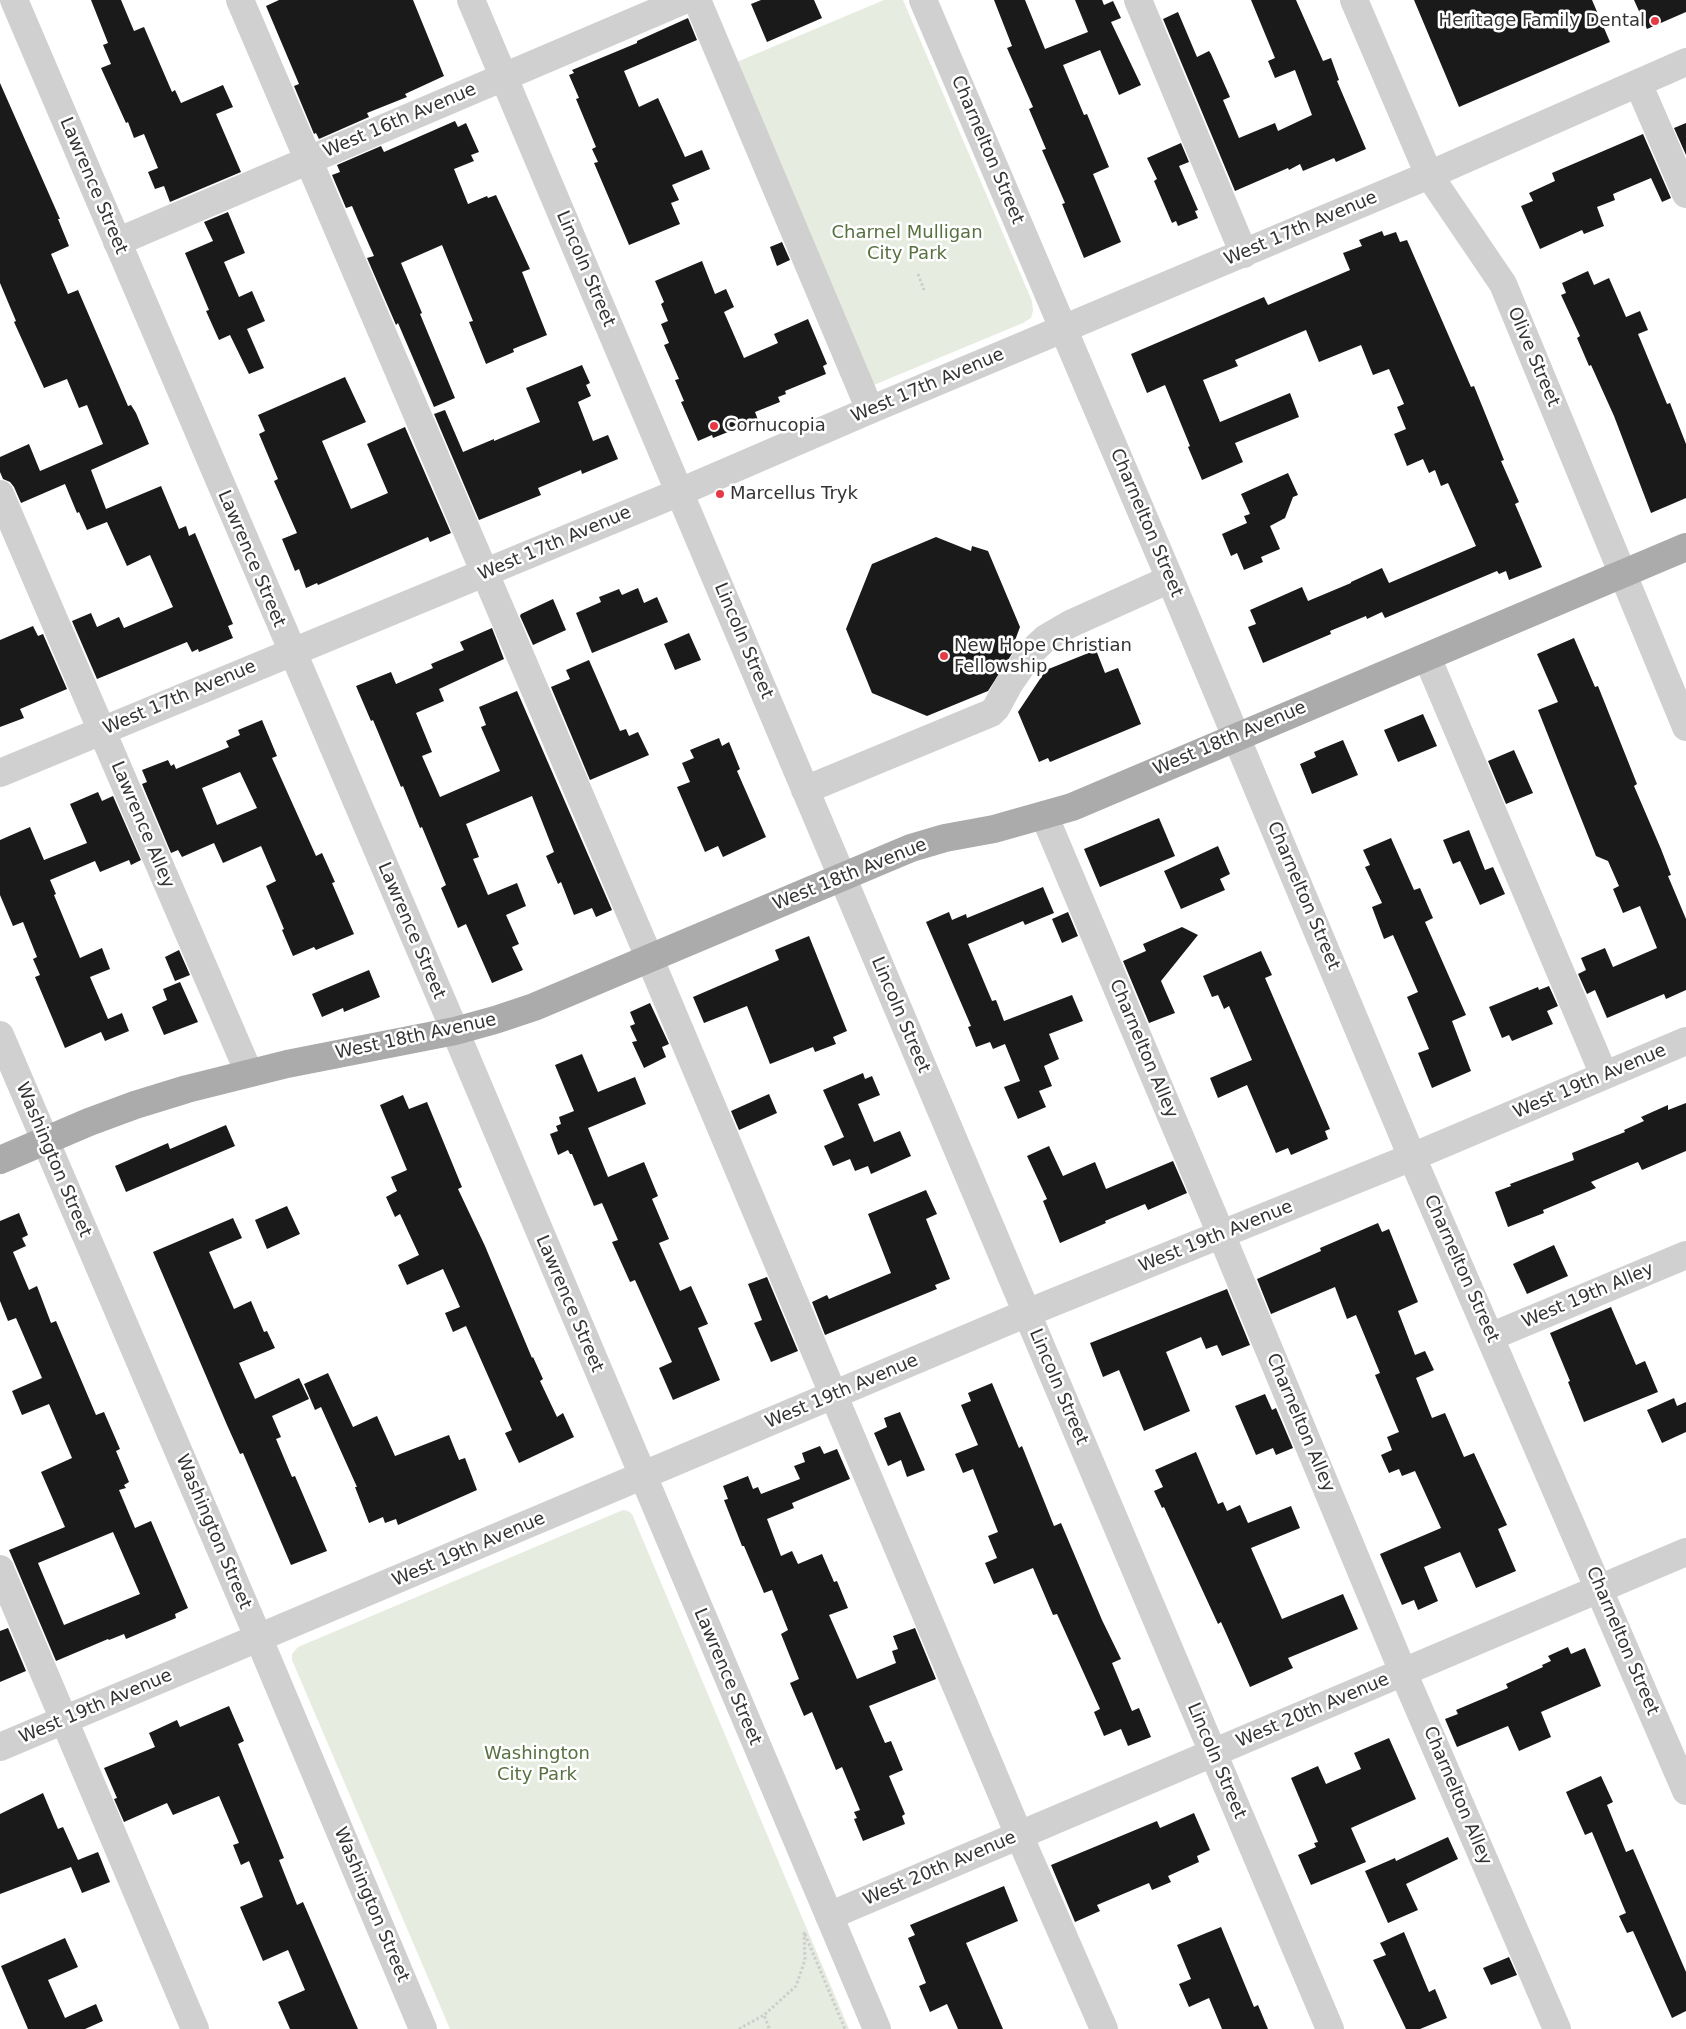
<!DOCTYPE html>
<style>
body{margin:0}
canvas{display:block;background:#fff}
</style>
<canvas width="1686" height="2029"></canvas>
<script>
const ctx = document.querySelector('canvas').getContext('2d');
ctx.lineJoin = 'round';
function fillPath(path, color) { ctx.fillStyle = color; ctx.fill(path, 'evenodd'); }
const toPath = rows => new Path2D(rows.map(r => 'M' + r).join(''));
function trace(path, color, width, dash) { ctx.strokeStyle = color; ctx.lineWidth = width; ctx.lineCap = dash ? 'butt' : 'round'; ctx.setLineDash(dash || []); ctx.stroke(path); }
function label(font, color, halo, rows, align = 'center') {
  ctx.font = font + ' "DejaVu Sans",sans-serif'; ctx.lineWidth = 5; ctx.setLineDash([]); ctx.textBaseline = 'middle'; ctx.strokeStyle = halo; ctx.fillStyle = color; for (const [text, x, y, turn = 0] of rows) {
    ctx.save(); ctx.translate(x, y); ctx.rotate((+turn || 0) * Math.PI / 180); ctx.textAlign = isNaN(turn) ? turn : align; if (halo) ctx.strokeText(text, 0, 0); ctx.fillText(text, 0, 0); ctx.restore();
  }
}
const green = toPath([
 [884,0,903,0,1032,301,1033,311,1031,318,1023,323,869,387,732,64],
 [623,1510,628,1511,632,1514,849,2029,450,2029,292,1660,292,1654,298,1647]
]);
const building = toPath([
 [91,0,121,0,134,31,144,27,172,92,175,90,181,103,223,85,233,107,216,114,241,172,170,202,164,186,155,189,148,172,158,168,144,134,134,138,128,122,126,123,101,68,111,64,103,45,108,43],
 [279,0,413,0,444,76,405,94,407,97,367,113,369,117,319,139,316,133,314,134,294,86,299,84,266,6],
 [761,0,814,0,822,18,767,42,751,4],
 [994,0,1025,0,1045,49,1088,32,1075,0,1102,0,1104,5,1113,1,1121,18,1111,22,1141,85,1119,95,1100,50,1063,65,1084,115,1087,114,1109,167,1093,174,1121,242,1084,258,1062,204,1065,203,1042,150,1046,149,1029,109,1033,107,1007,48,1012,46],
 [1251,0,1296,0,1323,61,1331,58,1339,80,1337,81,1366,149,1336,162,1334,158,1303,171,1300,164,1289,170,1288,168,1235,191,1163,19,1178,12,1197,57,1209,51,1211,54,1230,97,1223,100,1239,138,1275,123,1278,131,1312,115,1295,70,1275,78,1268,61,1275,58],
 [1414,0,1592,0,1610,42,1459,107],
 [1634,0,1686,0,1686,12,1647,29],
 [688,18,697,40,624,71,639,107,658,98,685,157,702,150,710,169,672,185,679,200,671,203,680,224,629,245,594,163,598,162,592,149,596,147,576,99,579,98,569,75,574,73,572,70,637,43,637,41],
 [0,83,60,219,58,219,69,246,51,254,68,294,78,290,128,406,131,405,136,413,149,444,91,470,106,509,161,486,179,529,186,526,189,536,195,533,233,624,228,626,233,638,199,652,198,649,192,652,187,642,97,679,72,621,91,613,97,627,119,617,124,628,173,607,150,555,127,566,107,522,87,530,79,512,77,513,65,484,21,503,14,487,10,482,3,479,0,472,0,457,29,444,40,471,103,444,87,405,79,408,67,379,44,388,14,322,16,321,0,283],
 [455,121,458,127,466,123,479,152,471,155,474,161,454,169,468,204,487,196,488,198,496,195,530,269,522,272,547,335,513,349,514,352,486,364,469,322,473,321,442,245,401,263,422,313,420,314,455,398,434,407,398,323,396,325,367,258,374,256,358,220,352,206,346,208,332,175,340,172,337,165,381,146,384,152],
 [1686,123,1686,155,1674,128],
 [1643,134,1671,198,1662,202,1651,178,1613,194,1615,200,1597,207,1604,226,1584,234,1582,230,1540,249,1521,206,1533,201,1529,193,1555,181,1552,173],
 [1181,143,1189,162,1179,166,1198,210,1195,211,1198,218,1178,226,1176,221,1172,223,1154,181,1157,179,1147,158],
 [228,212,245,253,224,262,239,297,252,291,265,321,247,329,264,368,249,374,230,335,219,340,206,311,209,310,185,253,213,241,204,222],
 [1382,231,1384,236,1396,232,1400,242,1407,240,1471,387,1474,386,1504,460,1501,461,1519,502,1515,504,1542,567,1509,580,1506,571,1499,574,1497,571,1385,618,1382,612,1367,619,1366,616,1330,631,1331,634,1263,663,1248,627,1256,624,1250,610,1302,587,1308,601,1351,583,1351,582,1382,568,1389,583,1476,546,1448,483,1441,486,1435,470,1429,473,1423,459,1407,466,1394,434,1406,429,1397,407,1404,404,1389,369,1373,375,1361,345,1319,362,1306,330,1235,360,1238,366,1203,380,1220,422,1290,393,1299,417,1235,443,1243,462,1202,480,1188,447,1190,446,1165,385,1147,393,1131,354,1264,297,1268,305,1350,270,1343,253,1362,246,1359,240],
 [782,242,790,260,777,266,770,247],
 [702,261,715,294,726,289,734,307,724,312,744,358,778,343,774,334,808,319,827,364,823,366,826,374,785,391,786,394,778,397,780,402,755,412,758,420,713,438,712,435,698,441,681,402,684,401,675,380,679,379,664,345,669,343,661,324,668,321,661,304,664,302,655,281],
 [1588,271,1594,285,1609,278,1626,317,1640,311,1648,330,1638,334,1667,404,1670,403,1686,444,1686,498,1651,513,1614,416,1591,365,1589,366,1577,338,1580,336,1561,295,1566,293,1562,283],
 [582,365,590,383,586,385,591,396,578,402,593,441,608,435,618,459,582,474,581,470,538,488,541,495,479,520,434,414,445,410,463,452,494,439,494,441,540,422,526,388],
 [345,377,366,422,322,441,351,509,388,493,367,444,405,427,451,533,430,542,428,537,318,585,317,583,306,588,299,569,295,571,282,539,297,533,274,481,278,479,259,434,265,431,258,415],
 [1288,473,1298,495,1293,497,1285,518,1270,526,1280,549,1261,557,1263,562,1244,570,1237,553,1231,556,1222,534,1247,523,1244,516,1250,514,1241,494],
 [936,537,971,551,972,546,988,551,1020,627,1014,643,1017,646,988,691,927,716,872,693,846,629,872,564],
 [638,588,644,603,657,597,668,622,592,653,576,613,601,602,599,597,619,589,622,595],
 [553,599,566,630,533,645,520,616,521,614],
 [33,626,38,636,43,634,67,689,20,709,24,718,0,727,0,640],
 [492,628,504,659,439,689,444,701,416,713,432,752,422,756,440,797,500,771,481,727,486,725,479,707,517,691,612,910,596,917,592,908,574,915,561,882,558,884,546,856,554,852,532,796,466,824,479,857,473,859,488,895,517,883,526,906,506,915,519,944,512,947,523,970,492,983,466,924,458,928,441,888,446,885,422,827,420,828,403,786,401,787,373,720,371,721,356,686,391,672,396,684,433,668,431,664,464,650,460,642],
 [689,633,701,660,675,670,664,644],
 [1574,638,1595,687,1598,686,1637,784,1634,786,1661,849,1671,875,1668,876,1686,919,1686,990,1666,999,1664,994,1607,1018,1595,990,1587,994,1578,974,1586,970,1581,958,1605,948,1613,967,1657,948,1640,906,1623,913,1613,889,1619,886,1608,861,1596,856,1538,710,1558,702,1537,654],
 [1096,650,1105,673,1118,668,1141,724,1050,762,1048,758,1039,762,1018,712,1046,670],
 [589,660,620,731,626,729,629,736,638,732,649,755,590,780,551,687,570,679,566,670],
 [1423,714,1437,746,1398,762,1384,730],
 [262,720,277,756,272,758,316,856,322,853,335,882,332,883,354,934,316,950,314,947,293,956,282,930,284,929,266,886,276,881,261,846,223,863,214,843,182,857,178,850,171,853,142,784,147,782,142,770,168,760,171,766,174,764,176,769,229,747,226,741,240,735,238,730],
 [240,772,257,808,217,825,202,788],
 [719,738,722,746,729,742,740,769,737,771,766,837,723,857,718,846,705,852,677,787,690,782,682,763,694,758,690,750],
 [1343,740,1358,775,1312,794,1300,764,1316,757,1314,752],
 [1514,750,1533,793,1506,804,1488,761],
 [98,792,102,801,113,796,141,860,131,865,129,860,100,872,95,861,50,880,56,894,54,895,80,958,102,948,110,969,90,977,108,1019,122,1013,129,1031,105,1041,101,1032,65,1048,35,977,40,975,33,959,37,957,23,922,13,926,0,895,0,840,30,827,44,860,87,843,70,804],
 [1159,818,1175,856,1100,887,1084,849],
 [1469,830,1485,870,1493,867,1505,894,1480,905,1460,861,1453,864,1443,840],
 [1391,838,1414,890,1420,888,1433,918,1425,922,1466,1015,1452,1021,1471,1071,1432,1088,1418,1053,1429,1049,1407,997,1418,992,1393,935,1384,939,1372,907,1382,903,1365,867,1370,865,1363,850],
 [1218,846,1230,874,1220,879,1225,890,1181,909,1164,871],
 [1043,887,1054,913,1025,925,1023,921,968,944,992,1001,996,1000,1004,1021,1072,995,1083,1021,1049,1034,1059,1059,1044,1066,1052,1086,1039,1091,1046,1107,1018,1119,1004,1087,1020,1081,1005,1044,993,1049,990,1042,976,1047,968,1027,971,1026,926,922,949,912,952,920,966,914,967,918],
 [1068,912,1078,936,1062,943,1052,919],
 [1182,927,1198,935,1161,981,1175,1013,1149,1023,1123,961,1146,951,1143,944],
 [809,936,847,1031,833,1037,836,1044,815,1052,813,1047,770,1064,747,1006,704,1023,693,997,779,960,775,950],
 [179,950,190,975,175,981,165,957],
 [1261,951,1272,975,1265,978,1330,1129,1325,1131,1328,1139,1291,1155,1288,1148,1276,1153,1247,1085,1218,1098,1210,1078,1252,1060,1229,1006,1224,1009,1218,995,1212,997,1203,976],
 [369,970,380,997,344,1012,343,1008,322,1017,312,994],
 [180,982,198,1022,164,1035,152,1007,167,1000,163,989],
 [1549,986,1558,1006,1547,1011,1553,1024,1512,1041,1509,1035,1502,1038,1489,1007,1538,987,1539,990],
 [650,1003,669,1044,662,1047,666,1057,644,1068,632,1042,637,1041,630,1026,635,1024,630,1012],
 [582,1054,598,1092,635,1077,646,1104,588,1128,608,1177,644,1162,658,1196,652,1199,669,1239,659,1243,680,1291,691,1286,708,1324,698,1328,720,1380,673,1400,659,1368,672,1362,635,1280,630,1282,612,1242,618,1240,602,1203,594,1206,572,1154,570,1154,568,1150,558,1155,550,1134,558,1131,556,1126,561,1124,559,1117,574,1111,555,1065],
 [863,1073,865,1079,872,1076,880,1095,858,1104,874,1142,900,1131,911,1156,871,1174,868,1166,855,1171,850,1159,833,1166,824,1146,844,1137,823,1090],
 [769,1094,777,1113,739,1130,731,1111],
 [403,1095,409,1109,427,1102,462,1187,458,1189,485,1246,532,1358,533,1357,543,1379,540,1381,557,1417,563,1413,574,1437,519,1463,505,1433,512,1430,466,1326,453,1332,445,1313,460,1307,443,1269,407,1285,398,1265,419,1255,400,1214,395,1217,386,1197,397,1191,391,1177,407,1170,380,1105],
 [1686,1103,1686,1151,1642,1170,1638,1162,1591,1182,1596,1188,1543,1210,1544,1213,1508,1227,1495,1192,1511,1186,1510,1184,1574,1160,1572,1153,1625,1132,1624,1130,1644,1121,1641,1117,1668,1105,1668,1110],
 [226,1125,235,1146,126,1192,115,1166,168,1143,170,1149],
 [1049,1146,1063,1176,1095,1162,1106,1189,1173,1161,1187,1193,1148,1210,1145,1204,1105,1221,1106,1223,1060,1243,1043,1201,1047,1199,1027,1156],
 [926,1190,937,1214,926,1219,950,1279,935,1285,937,1289,825,1335,812,1302,827,1295,829,1299,891,1273,868,1214],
 [287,1206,300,1234,267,1249,255,1220],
 [19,1213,28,1235,22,1238,26,1246,13,1252,29,1290,37,1286,51,1323,56,1321,96,1415,104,1412,120,1449,116,1451,129,1482,124,1485,126,1488,119,1490,135,1528,151,1521,188,1608,175,1614,176,1618,126,1639,124,1634,109,1640,108,1639,56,1661,9,1550,65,1527,41,1472,72,1458,49,1404,22,1415,12,1391,42,1378,16,1318,8,1321,0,1301,0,1221],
 [113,1532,140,1594,64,1625,38,1563],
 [233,1218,242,1238,209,1252,234,1309,251,1301,264,1332,267,1331,275,1348,239,1363,255,1399,299,1378,309,1399,272,1416,281,1437,276,1439,292,1477,295,1476,327,1551,291,1565,243,1453,240,1454,227,1425,153,1252],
 [1378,1223,1382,1232,1389,1229,1418,1302,1398,1311,1415,1355,1425,1351,1434,1370,1416,1378,1432,1418,1445,1413,1464,1457,1474,1453,1507,1525,1498,1529,1516,1571,1476,1588,1460,1552,1424,1567,1438,1601,1418,1610,1414,1600,1402,1605,1380,1554,1441,1528,1415,1471,1402,1476,1399,1469,1389,1473,1381,1455,1392,1450,1387,1437,1399,1432,1375,1375,1380,1373,1356,1315,1347,1319,1335,1287,1271,1314,1257,1279,1321,1251,1320,1248],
 [1554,1245,1568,1276,1527,1294,1513,1264],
 [767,1277,798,1351,771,1362,754,1323,762,1320,748,1284],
 [1227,1289,1250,1345,1222,1356,1217,1345,1206,1349,1201,1337,1166,1352,1190,1411,1144,1431,1119,1370,1103,1377,1090,1343],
 [1611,1307,1636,1365,1645,1361,1658,1392,1584,1422,1568,1382,1570,1381,1550,1333],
 [328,1373,353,1427,377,1416,395,1456,449,1435,459,1460,465,1458,477,1490,398,1525,396,1519,385,1523,383,1517,369,1523,355,1487,357,1487,321,1407,315,1410,304,1384],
 [992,1383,1019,1448,1022,1446,1054,1526,1061,1523,1102,1620,1121,1659,1112,1663,1132,1711,1139,1708,1151,1737,1128,1746,1121,1729,1104,1736,1094,1712,1100,1709,1057,1614,1053,1615,1033,1568,994,1584,985,1563,997,1558,988,1536,998,1532,973,1469,963,1473,955,1454,978,1445,961,1405,971,1401,968,1393],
 [1265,1394,1272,1410,1276,1408,1293,1448,1276,1455,1273,1448,1256,1455,1235,1406],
 [1674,1398,1677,1406,1686,1402,1686,1432,1662,1443,1647,1410],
 [900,1412,925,1470,907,1477,901,1460,888,1466,874,1433,887,1427,884,1418],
 [820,1446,824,1454,837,1449,850,1479,792,1503,794,1508,767,1519,781,1556,792,1551,798,1564,822,1554,834,1582,837,1581,848,1608,829,1615,857,1679,896,1663,892,1651,898,1649,893,1636,915,1628,936,1679,869,1706,885,1743,891,1741,903,1770,889,1776,905,1814,902,1816,905,1824,863,1841,854,1819,857,1818,854,1812,860,1810,842,1767,836,1770,812,1712,804,1716,790,1683,799,1679,781,1634,788,1630,772,1590,764,1593,744,1546,742,1546,724,1500,728,1499,723,1486,748,1476,753,1489,758,1487,761,1494,800,1479,794,1466,805,1462,802,1453],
 [1196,1452,1218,1504,1223,1502,1227,1511,1240,1505,1248,1523,1291,1506,1300,1528,1251,1548,1282,1619,1343,1594,1358,1629,1288,1658,1293,1668,1250,1687,1221,1622,1218,1624,1164,1507,1162,1508,1154,1491,1163,1487,1155,1470],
 [8,1628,26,1671,0,1682,0,1631],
 [1568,1647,1571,1654,1585,1648,1601,1686,1541,1712,1551,1737,1519,1751,1508,1726,1457,1747,1445,1719,1458,1714,1456,1710,1508,1688,1506,1684,1543,1667,1542,1665,1551,1661,1548,1656],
 [229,1706,244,1741,238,1744,284,1858,279,1860,297,1905,303,1902,358,2029,290,2029,278,2002,305,1990,288,1950,263,1961,240,1907,263,1897,249,1861,241,1865,233,1845,239,1843,219,1796,173,1815,167,1803,124,1822,114,1799,117,1798,104,1768,155,1747,149,1733,177,1720,180,1727],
 [1389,1738,1416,1799,1351,1828,1366,1862,1311,1885,1298,1855,1316,1847,1314,1843,1318,1842,1291,1778,1318,1766,1326,1784,1361,1769,1354,1753],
 [1601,1776,1613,1802,1607,1805,1626,1852,1633,1849,1686,1972,1686,2011,1672,2018,1633,1931,1627,1933,1619,1916,1626,1913,1592,1832,1585,1835,1566,1792],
 [43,1793,58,1829,63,1827,78,1860,98,1852,110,1882,82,1893,71,1867,0,1894,0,1814],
 [1194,1813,1210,1850,1197,1856,1199,1862,1168,1876,1171,1882,1152,1890,1149,1883,1097,1905,1100,1911,1075,1922,1051,1865,1157,1821,1160,1828],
 [1448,1837,1458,1859,1406,1884,1418,1910,1388,1923,1365,1871,1395,1858,1396,1861],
 [1004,1886,1018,1921,966,1943,1003,2029,958,2029,947,2004,930,2012,919,1986,926,1983,908,1938,915,1935,910,1925],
 [1221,1927,1254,2007,1258,2005,1268,2029,1222,2029,1209,1998,1189,2007,1179,1984,1191,1979,1177,1945],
 [1404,1932,1429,1992,1435,1989,1447,2018,1420,2029,1406,2029,1373,1960,1386,1955,1380,1943],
 [65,1938,78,1967,48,1980,65,2018,96,2004,103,2021,85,2029,28,2029,1,1966],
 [1509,1957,1517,1975,1491,1985,1483,1968]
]);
const path = toPath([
 [918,274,924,290],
 [769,2028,764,2015,796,1986,805,1960,804,1932,845,2029],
 [739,2029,764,2015]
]);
const minor = toPath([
 [14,0,455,1031,877,2029],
 [240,0,649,957,1019,1835,1104,2029],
 [471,0,1330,2029],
 [697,0,870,410],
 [923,0,1170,579,1412,1157,1686,1791],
 [1138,0,1244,254],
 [1354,0,1429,175,1503,284,1686,727],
 [1638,83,1686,194],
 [117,242,684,0],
 [0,494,249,1073],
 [1427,657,1604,1075],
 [0,773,680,492,870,410,1429,175,1686,62],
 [805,790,991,713,996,708,1009,684,1032,651,1046,638,1070,624,1170,579],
 [1044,815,1221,1234,1403,1672,1557,2029],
 [0,1035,259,1639,423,2029],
 [1490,1337,1686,1255],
 [0,1569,195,2029],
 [0,1747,1027,1313,1412,1157,1686,1041],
 [829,1916,1686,1552]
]);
const major = toPath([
 [0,1160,89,1122,135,1105,187,1089,287,1064,455,1031,495,1020,534,1007,911,848,945,838,994,829,1072,807,1686,547]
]);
const markers = [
 [1655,21,5,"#e63946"],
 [714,426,5,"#e63946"],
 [720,494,5,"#e63946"],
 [944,656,5,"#e63946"]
];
const poiNames = [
 ["Heritage Family Dental",1645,21,"right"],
 ["Cornucopia",724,426],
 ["Marcellus Tryk",730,494],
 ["New Hope Christian",954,646],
 ["Fellowship",954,667]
];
const streetNames = [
 ["West 16th Avenue",400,121,-23],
 ["Charnelton Street",987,150,67],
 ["Lawrence Street",93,186,67],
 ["West 17th Avenue",1301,229,-23],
 ["Lincoln Street",585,269,67],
 ["Olive Street",1533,357,67],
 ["West 17th Avenue",928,386,-23],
 ["Charnelton Street",1146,523,67],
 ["West 17th Avenue",555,544,-23],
 ["Lawrence Street",251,559,67],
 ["Lincoln Street",743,641,67],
 ["West 17th Avenue",180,698,-23],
 ["West 18th Avenue",1230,739,-23],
 ["Lawrence Alley",142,825,67],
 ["West 18th Avenue",850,875,-22],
 ["Charnelton Street",1303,896,67],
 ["Lawrence Street",411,931,67],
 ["Lincoln Street",900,1015,67],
 ["West 18th Avenue",416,1037,-12],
 ["Charnelton Alley",1143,1049,67],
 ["West 19th Avenue",1590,1082,-23],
 ["Washington Street",53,1160,67],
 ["West 19th Avenue",1216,1237,-22],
 ["Charnelton Street",1461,1269,66],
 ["West 19th Alley",1588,1296,-23],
 ["Lawrence Street",569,1304,67],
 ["Lincoln Street",1058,1387,67],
 ["West 19th Avenue",842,1392,-23],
 ["Charnelton Alley",1300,1423,67],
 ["Washington Street",213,1532,67],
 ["West 19th Avenue",469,1550,-23],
 ["Charnelton Street",1622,1641,67],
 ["Lawrence Street",727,1677,67],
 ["West 19th Avenue",96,1707,-23],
 ["West 20th Avenue",1313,1711,-23],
 ["Lincoln Street",1216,1761,67],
 ["Charnelton Alley",1457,1796,67],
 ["West 20th Avenue",940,1869,-23],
 ["Washington Street",371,1905,67]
];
const parkNames = [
 ["Charnel Mulligan",907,233],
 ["City Park",907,254],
 ["Washington",537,1754],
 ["City Park",537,1775]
];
fillPath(green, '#e6ecdf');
fillPath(building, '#1a1a1a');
trace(path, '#cdcdcd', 3, [2.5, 2.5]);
trace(minor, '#d0d0d0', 28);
trace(major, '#ababab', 28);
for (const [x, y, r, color] of markers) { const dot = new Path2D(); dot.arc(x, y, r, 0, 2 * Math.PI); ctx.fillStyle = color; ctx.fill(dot); trace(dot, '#fff', 2); }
label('18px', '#333', '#fff', poiNames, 'left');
label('18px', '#333', '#fff', streetNames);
label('18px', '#56703f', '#fff', parkNames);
</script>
